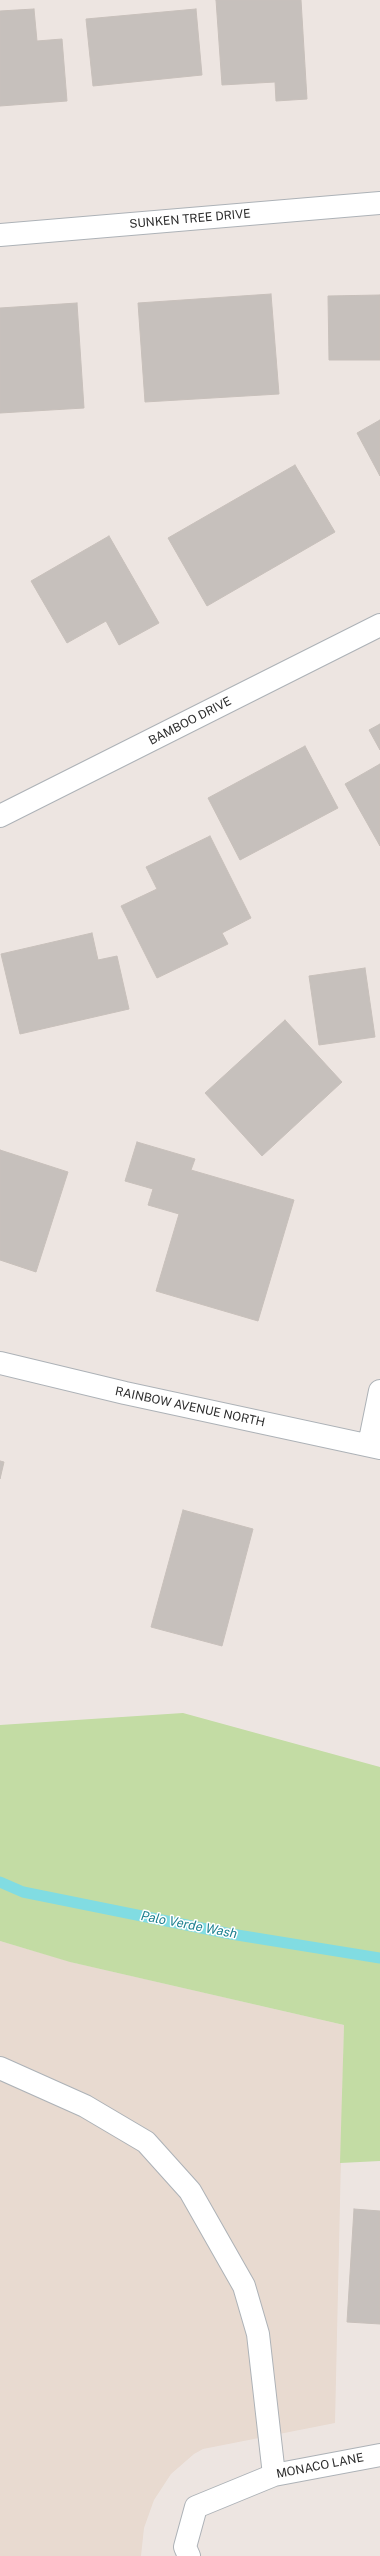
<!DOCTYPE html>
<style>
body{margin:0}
canvas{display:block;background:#ede5e1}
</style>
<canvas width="380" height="2556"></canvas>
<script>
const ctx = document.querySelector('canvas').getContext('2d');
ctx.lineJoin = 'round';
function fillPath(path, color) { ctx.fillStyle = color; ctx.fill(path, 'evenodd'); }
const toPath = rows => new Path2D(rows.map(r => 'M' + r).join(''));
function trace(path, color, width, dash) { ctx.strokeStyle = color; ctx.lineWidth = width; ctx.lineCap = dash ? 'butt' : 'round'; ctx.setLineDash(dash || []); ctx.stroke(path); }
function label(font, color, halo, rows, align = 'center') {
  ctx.font = font + ' "Public Sans",sans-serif'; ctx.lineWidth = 3; ctx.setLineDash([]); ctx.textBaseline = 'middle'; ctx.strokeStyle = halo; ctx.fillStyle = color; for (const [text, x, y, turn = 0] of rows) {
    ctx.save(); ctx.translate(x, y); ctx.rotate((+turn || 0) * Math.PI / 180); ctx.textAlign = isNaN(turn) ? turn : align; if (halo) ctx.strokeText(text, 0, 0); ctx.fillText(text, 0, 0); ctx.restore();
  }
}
const education = toPath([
 [0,1941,75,1963,344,2025,335,2423,203,2449,194,2454,171,2474,154,2500,144,2528,141,2556,0,2556]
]);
const green = toPath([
 [183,1713,380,1767,380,2161,340,2163,344,2025,70,1962,0,1941,0,1725]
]);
const stream = toPath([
 [0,1882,23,1892,231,1934,380,1958]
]);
const building = toPath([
 [216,0,301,0,307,99,276,101,275,82,222,85,216,0],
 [34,9,37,41,62,39,67,101,0,106,0,11,34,9],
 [196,9,202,75,93,86,86,19,196,9],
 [271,294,279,394,145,402,138,303,271,294],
 [380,295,380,360,329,360,328,296,380,295],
 [77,303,84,408,0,413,0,308,77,303],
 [380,420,380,476,357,433,380,420],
 [295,465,335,532,207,606,168,538,295,465],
 [109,536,159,623,119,645,106,621,67,643,31,581,109,536],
 [380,724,380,750,369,730,380,724],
 [305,746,338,808,240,860,208,798,305,746],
 [380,764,380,846,345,784,380,764],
 [210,836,251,918,222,933,228,944,157,978,121,906,157,889,146,867,210,836],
 [92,933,98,960,117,956,129,1009,20,1034,1,954,92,933],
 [365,968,375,1037,319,1045,309,976,365,968],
 [285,1020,342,1082,262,1156,205,1093,285,1020],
 [137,1142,195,1159,191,1170,294,1200,258,1321,156,1291,179,1214,148,1205,153,1189,125,1181,137,1142],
 [0,1150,68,1172,36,1272,0,1260,0,1150],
 [0,1461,4,1462,0,1479,0,1461],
 [183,1510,253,1529,222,1646,151,1627,183,1510],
 [354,2209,380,2211,380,2324,347,2322,354,2209]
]);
const minor = toPath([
 [0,235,380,203],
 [0,816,380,625],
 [0,1363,125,1393,380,1448],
 [369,1445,380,1391],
 [0,2068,85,2106,146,2142,190,2191,244,2286,258,2334,274,2475],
 [189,2556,185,2547,196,2507,274,2475,380,2455]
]);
const streetNames = [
 ["SUNKEN TREE DRIVE",190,219,-5],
 ["BAMBOO DRIVE",190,721,-27],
 ["RAINBOW AVENUE NORTH",190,1407,12],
 ["MONACO LANE",320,2466,-11]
];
const waterNames = [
 ["Palo Verde Wash",189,1925,11]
];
fillPath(education, '#e8dad0');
fillPath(green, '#c3dca4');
trace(stream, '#81dce2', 11);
fillPath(building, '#c6c0bc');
trace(building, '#c8c0bb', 1);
trace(minor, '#adb2b7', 24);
trace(minor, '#fff', 22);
label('12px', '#2d2d2d', '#fff', streetNames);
label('italic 13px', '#1d8190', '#fff', waterNames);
</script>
